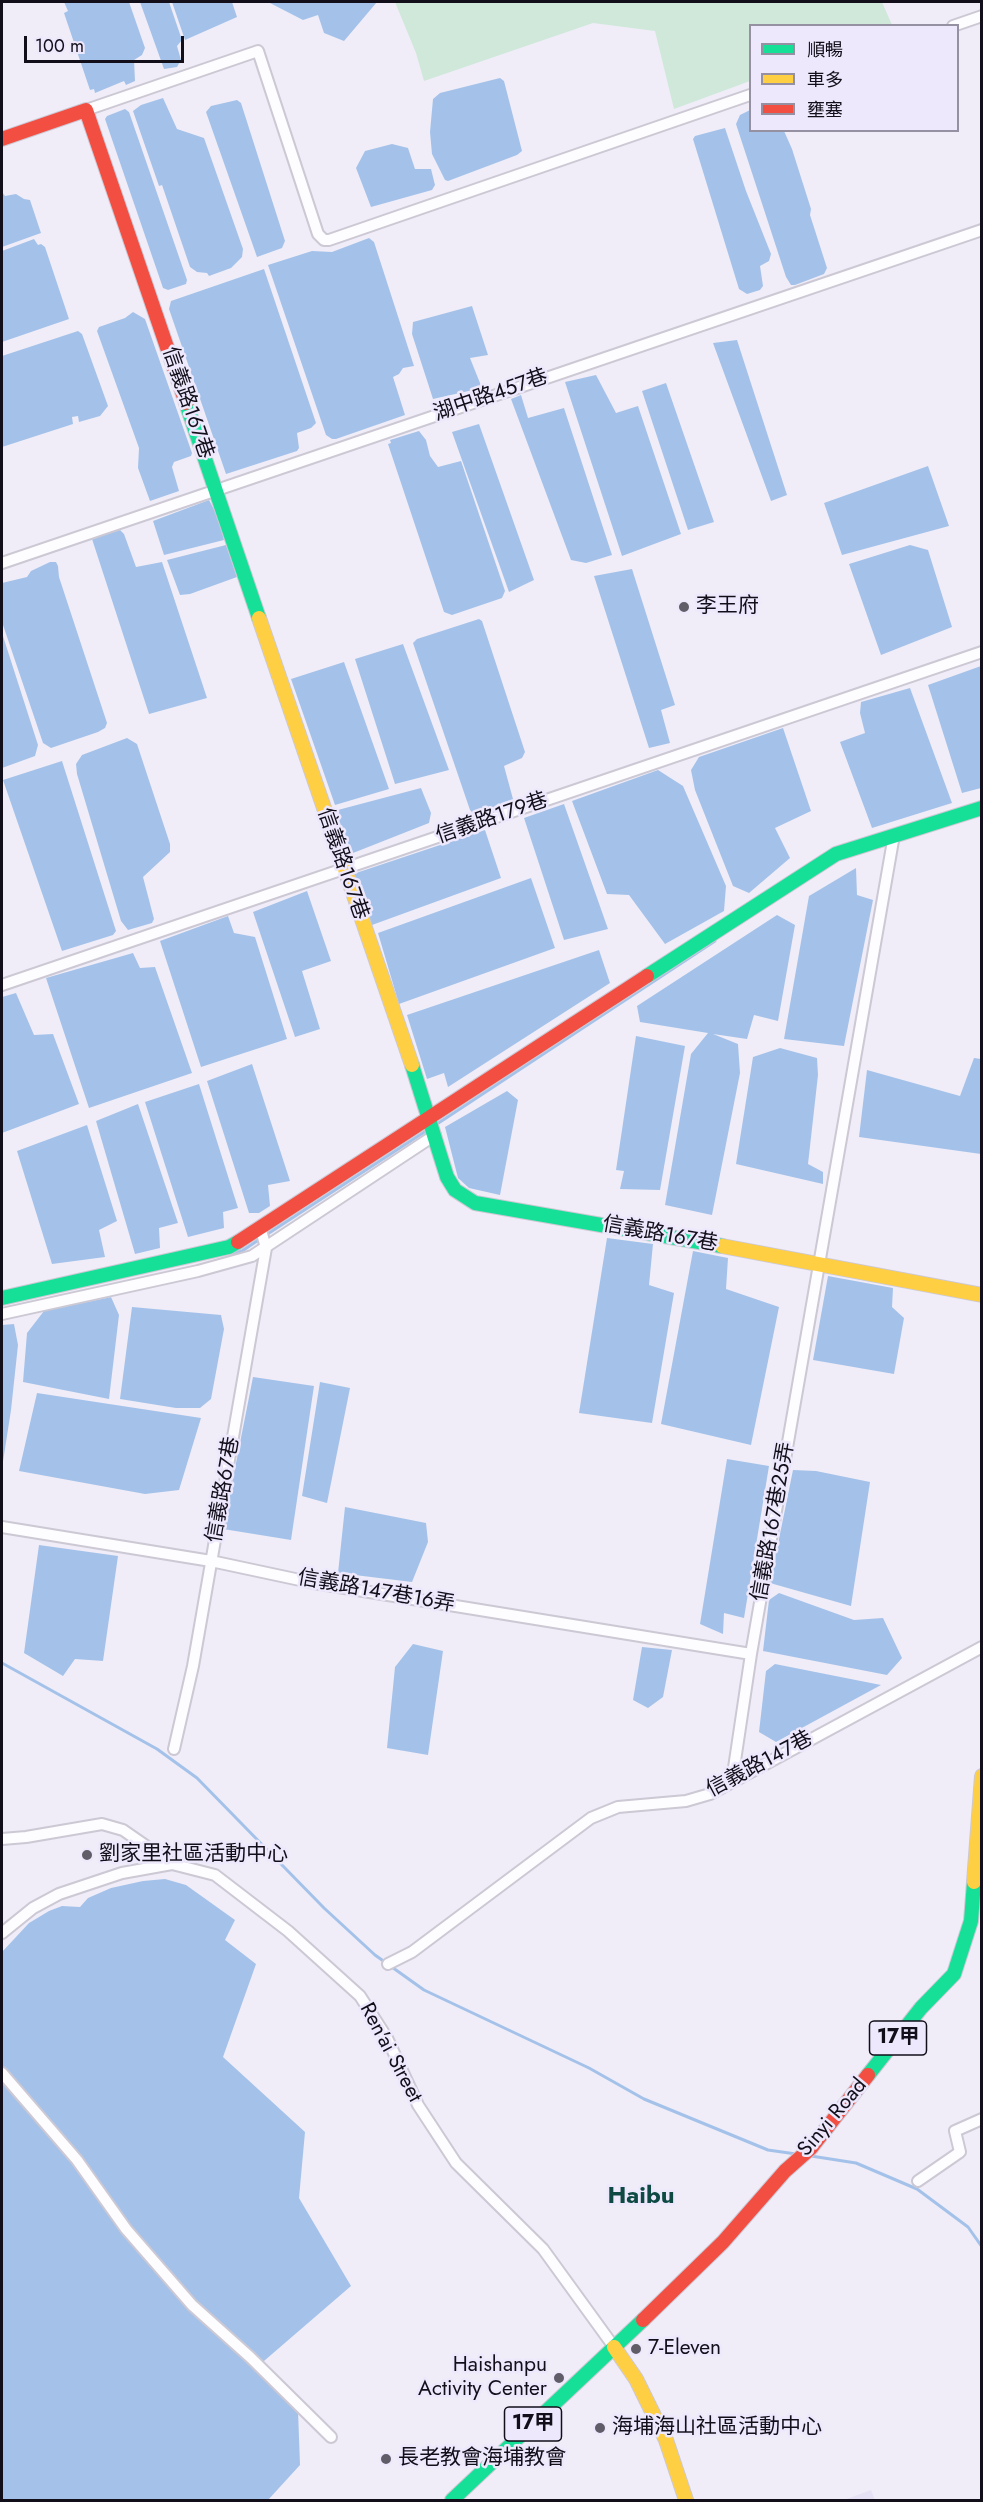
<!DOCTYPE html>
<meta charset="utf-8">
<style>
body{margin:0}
#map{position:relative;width:983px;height:2502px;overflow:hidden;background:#f0edf8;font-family:Jost,"Noto Sans TC",sans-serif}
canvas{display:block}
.frame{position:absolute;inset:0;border:3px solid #120f1a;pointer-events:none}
.legend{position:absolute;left:749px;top:24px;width:210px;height:108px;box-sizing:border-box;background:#eee8fd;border:2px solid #9691a2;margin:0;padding:8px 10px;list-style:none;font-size:18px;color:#120f1a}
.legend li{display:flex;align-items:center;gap:12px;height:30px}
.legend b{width:30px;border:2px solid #9691a2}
.scale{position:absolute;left:24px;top:36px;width:160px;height:27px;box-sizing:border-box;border:3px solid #120f1a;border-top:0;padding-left:8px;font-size:18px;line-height:21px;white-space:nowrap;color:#120f1a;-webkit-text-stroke:4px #eee8fd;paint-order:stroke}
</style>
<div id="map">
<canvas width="983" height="2502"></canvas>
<div class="frame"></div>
<ul class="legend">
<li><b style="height:8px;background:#16e098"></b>順暢</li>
<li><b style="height:8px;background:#ffcf43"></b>車多</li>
<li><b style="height:8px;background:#f24e42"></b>壅塞</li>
</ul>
<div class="scale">100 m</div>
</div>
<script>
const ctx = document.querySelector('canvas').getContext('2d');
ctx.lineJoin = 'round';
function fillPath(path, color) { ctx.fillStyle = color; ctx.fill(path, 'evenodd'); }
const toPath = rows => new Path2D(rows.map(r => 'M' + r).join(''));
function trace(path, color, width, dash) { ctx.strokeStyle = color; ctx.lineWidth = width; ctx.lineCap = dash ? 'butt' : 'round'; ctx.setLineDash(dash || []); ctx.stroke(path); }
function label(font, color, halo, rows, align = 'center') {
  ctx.font = font + ' Jost,"Noto Sans TC",sans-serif'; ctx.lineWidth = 5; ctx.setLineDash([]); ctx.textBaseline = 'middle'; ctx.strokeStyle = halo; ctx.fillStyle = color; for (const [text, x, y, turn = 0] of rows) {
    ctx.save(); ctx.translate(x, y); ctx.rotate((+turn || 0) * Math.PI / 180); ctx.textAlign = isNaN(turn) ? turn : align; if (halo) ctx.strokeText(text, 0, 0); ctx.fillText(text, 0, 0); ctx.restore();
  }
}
const built = toPath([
 [871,2490,875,2500,844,2500]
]);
const green = toPath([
 [395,2,882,2,892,25,750,26,750,81,674,109,655,31,593,23,424,81,416,53]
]);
const water = toPath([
 [64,2,129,2,145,48,142,55,134,60,135,81,126,85,124,81,95,93,94,89,90,90,64,13,68,11],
 [140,2,169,2,182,40,177,46,181,60,177,67,164,69],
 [172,2,232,2,237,17,185,40],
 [268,2,377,2,344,41,324,33,318,15,303,20],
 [500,78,504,81,522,151,517,155,448,181,445,180,432,154,430,132,433,99,440,93],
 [163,98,177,129,204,138,243,249,242,257,231,268,209,276,207,273,197,272,190,267,162,185,159,186,133,111,141,105],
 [237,100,241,103,285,241,282,248,257,257,206,112,211,106],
 [125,109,129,112,187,280,186,284,168,290,163,288,105,119,107,116],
 [750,110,750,130,784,131,792,149,811,209,810,215,827,268,824,274,795,285,791,285,786,277,736,124,740,115],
 [725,128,746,191,771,254,769,261,760,266,763,286,760,290,747,294,739,289,693,139,695,136],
 [392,144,408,148,415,169,431,169,435,185,432,190,371,207,356,168,365,151],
 [2,192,5,196,16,194,24,199,30,200,41,233,2,247],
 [369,238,374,242,414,366,403,368,399,374,393,377,405,415,336,439,332,439,326,435,268,265,312,251,332,252],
 [34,239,38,245,41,244,45,247,69,319,2,342,2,251],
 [264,269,316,423,311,428,297,433,299,448,297,451,226,474,169,309,171,301],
 [472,306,488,355,470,358,482,388,433,399,412,334,413,322],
 [133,312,145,319,192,453,191,456,174,462,172,467,179,491,150,501,138,468,139,448,97,331,99,327,125,318],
 [78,331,82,334,108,406,100,416,79,422,78,416,72,417,73,424,2,447,2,356],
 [737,340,787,495,771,501,713,343],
 [596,375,616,413,638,406,681,534,622,556,565,382],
 [666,383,714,522,688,530,642,391],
 [521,395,528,418,564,408,612,555,586,563,571,560,511,399],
 [479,424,534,580,509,592,452,432],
 [419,431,426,440,430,456,438,467,461,461,505,591,502,598,452,615,444,612,388,444,391,443,390,440],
 [928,466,949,526,842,555,824,503],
 [209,500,219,519,224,540,164,555,153,521],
 [120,530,124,534,136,567,162,562,207,698,149,714,92,539],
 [226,545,237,577,190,594,180,595,167,560],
 [910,545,928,550,952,627,881,655,849,564],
 [50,562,56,562,58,566,59,577,107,723,105,728,98,732,51,748,43,743,2,622,2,583,27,577,31,571],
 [632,569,675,705,661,710,670,743,649,748,594,576],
 [479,619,482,621,525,752,522,758,504,766,513,799,512,803,475,815,470,810,413,643,417,639],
 [2,633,38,745,35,756,2,768],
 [403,644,449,770,395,784,355,659],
 [344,662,389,789,335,805,291,679],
 [981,666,981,788,962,793,928,685],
 [910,688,952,803,872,828,840,742,865,733,860,713,861,702],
 [783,728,811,811,775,828,790,858,749,893,733,886,695,790,691,770,699,757],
 [127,738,137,744,170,844,170,852,143,877,154,919,152,923,128,930,121,921,77,774,76,764,82,755],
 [62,761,116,931,113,935,62,951,3,780],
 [658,770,683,786,726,886,724,911,665,944,629,895,607,894,572,801],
 [421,788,431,813,429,823,348,855,334,811],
 [564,804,608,929,564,940,524,818],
 [485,830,501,878,372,925,353,874],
 [856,868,857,895,873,900,844,1046,784,1039,809,896],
 [531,878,555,948,399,1004,378,933],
 [307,891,331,961,302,971,320,1029,295,1037,253,912],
 [777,915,795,925,778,1021,754,1015,747,1039,713,1034,738,1044,740,1073,712,1215,665,1205,691,1054,708,1033,640,1022,637,1006],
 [228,916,234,933,255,937,287,1039,201,1067,160,941],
 [599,950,610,983,448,1087,444,1073,427,1079,407,1015],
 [133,953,140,968,155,967,192,1073,89,1108,46,978],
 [16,993,34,1035,53,1034,79,1104,2,1133,2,997],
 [636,1036,685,1046,660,1190,620,1189,624,1171,616,1170],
 [780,1048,817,1058,818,1075,808,1164,823,1172,823,1184,736,1164,753,1057],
 [974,1058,981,1059,981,1154,859,1137,867,1070,960,1096],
 [252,1064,290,1181,268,1185,270,1206,259,1213,249,1213,207,1081],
 [199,1084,238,1208,223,1212,224,1228,188,1237,145,1102],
 [507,1091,518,1100,500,1195,469,1188,458,1178,445,1127],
 [138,1104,178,1223,159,1228,160,1248,135,1254,96,1121],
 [87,1125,117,1221,99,1230,105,1257,52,1264,17,1151],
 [607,1238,653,1244,649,1285,674,1293,652,1423,579,1413],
 [693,1251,728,1258,726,1289,779,1307,751,1445,661,1424],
 [828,1276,893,1288,892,1307,904,1318,894,1374,813,1360],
 [111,1297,119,1315,109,1399,23,1382,27,1333,44,1311],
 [132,1307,221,1315,224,1329,211,1399,200,1408,176,1408,120,1399],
 [14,1324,18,1345,11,1410,2,1468,2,1325],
 [253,1377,314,1386,291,1540,223,1529],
 [320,1382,350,1388,327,1503,302,1496],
 [37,1393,201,1418,179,1490,145,1494,19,1471],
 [727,1459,769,1466,744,1618,724,1613,723,1634,700,1624],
 [793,1470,816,1471,870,1482,851,1606,770,1583],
 [345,1507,426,1523,428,1542,412,1582,338,1573],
 [39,1545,118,1556,103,1661,75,1659,63,1676,24,1653],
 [779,1593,854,1620,883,1618,902,1658,887,1675,763,1651,769,1600],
 [413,1644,443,1651,428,1755,387,1748,395,1667],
 [642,1647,672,1650,663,1697,648,1708,633,1700],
 [775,1664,881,1685,776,1742,759,1732,766,1671],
 [165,1879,186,1885,235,1920,225,1940,256,1964,223,2057,305,2132,299,2198,351,2286,257,2367,298,2410,300,2465,268,2500,2,2500,2,1952,29,1923,49,1911,62,1906,80,1907,88,1898,111,1888,143,1881]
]);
const stream = toPath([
 [437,1124,715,941],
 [266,1235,429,1129],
 [232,1253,242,1251,260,1239],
 [2,1663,157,1749,197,1778,324,1908,375,1955,424,1990,589,2068,644,2099,768,2150,796,2154],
 [811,2156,856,2163,917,2189,968,2227,982,2247]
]);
const street = toPath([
 [953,26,982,16],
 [86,110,258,51,318,234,324,240,329,240,750,95],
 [2,563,982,230],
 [2,985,982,652],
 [2,1314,198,1271,252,1256,435,1135],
 [2,1527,211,1561,314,1583,751,1654],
 [174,1749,193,1666,266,1248,261,1230],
 [732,1781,751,1654,894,835],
 [2,1839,26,1837,102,1824,123,1830,172,1864,215,1875,288,1931,360,1996,387,2038,418,2105,456,2163,543,2249,614,2347],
 [2,1933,33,1908,59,1894,122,1873,172,1864],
 [388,1964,412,1952,591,1818,618,1807,686,1801,710,1794,982,1647],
 [2,2073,77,2160,126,2229,192,2305,250,2357,331,2437],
 [918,2181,960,2152,955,2131,982,2119]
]);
const fast = toPath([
 [186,403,259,618],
 [647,976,836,854,982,808],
 [412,1065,447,1177,455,1190,475,1203,722,1246],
 [2,1298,229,1247,238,1242],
 [868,2075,921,2008,954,1974,971,1921,974,1882],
 [452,2500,643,2320]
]);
const slow = toPath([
 [259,618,412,1065],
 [722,1246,982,1295],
 [974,1882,982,1776],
 [614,2347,636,2379,666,2440,686,2500]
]);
const jam = toPath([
 [2,139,86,110,186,403],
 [238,1242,647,976],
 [643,2320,723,2242,785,2171,811,2148,868,2075]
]);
const markers = [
 [684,607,6,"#605d68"],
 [87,1855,6,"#605d68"],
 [636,2349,6,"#605d68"],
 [559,2378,6,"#605d68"],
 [600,2428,6,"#605d68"],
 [386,2459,6,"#605d68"]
];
const shields = [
 [898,2038,57],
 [533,2424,57]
];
const shieldNames = [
 ["17甲",898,2038],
 ["17甲",533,2424]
];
const streetNames = [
 ["湖中路457巷",491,396,-19],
 ["信義路167巷",187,403,71],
 ["信義路179巷",492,819,-19],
 ["信義路167巷",342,864,71],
 ["信義路167巷",660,1235,10],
 ["信義路67巷",224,1490,-80],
 ["信義路167巷25弄",774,1522,-80],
 ["信義路147巷16弄",376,1592,10],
 ["信義路147巷",760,1765,-28],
 ["Ren'ai Street",390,2053,62],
 ["Sinyi Road",833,2118,-50]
];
const poiNames = [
 ["李王府",696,607],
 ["劉家里社區活動中心",99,1855],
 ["7-Eleven",648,2349],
 ["Haishanpu",547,2366,"right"],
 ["Activity Center",547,2390,"right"],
 ["海埔海山社區活動中心",612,2428],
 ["長老教會海埔教會",398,2459]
];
const quarterNames = [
 ["Haibu",641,2197]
];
fillPath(built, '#e6e1f4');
fillPath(green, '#cfe8da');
fillPath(water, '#a4c2e9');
trace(stream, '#a4c2e9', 3);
trace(street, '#ccc8d4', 14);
trace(fast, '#ccc8d4', 16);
trace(slow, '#ccc8d4', 16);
trace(jam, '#ccc8d4', 16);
trace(street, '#fdfcfe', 10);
trace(fast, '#16e098', 14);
trace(slow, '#ffcf43', 14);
trace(jam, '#f24e42', 14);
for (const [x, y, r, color] of markers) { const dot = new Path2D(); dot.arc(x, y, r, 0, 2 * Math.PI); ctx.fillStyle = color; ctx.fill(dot); trace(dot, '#eee8fd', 2); }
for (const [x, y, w] of shields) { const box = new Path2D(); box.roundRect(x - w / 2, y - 17, w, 34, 4.5); ctx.fillStyle = '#eee8fd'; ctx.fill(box); trace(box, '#120f1a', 1.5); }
label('bold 20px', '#120f1a', null, shieldNames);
label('21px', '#120f1a', '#eee8fd', streetNames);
label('21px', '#120f1a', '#eee8fd', poiNames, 'left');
label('bold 24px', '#0e4a43', '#eee8fd', quarterNames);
</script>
